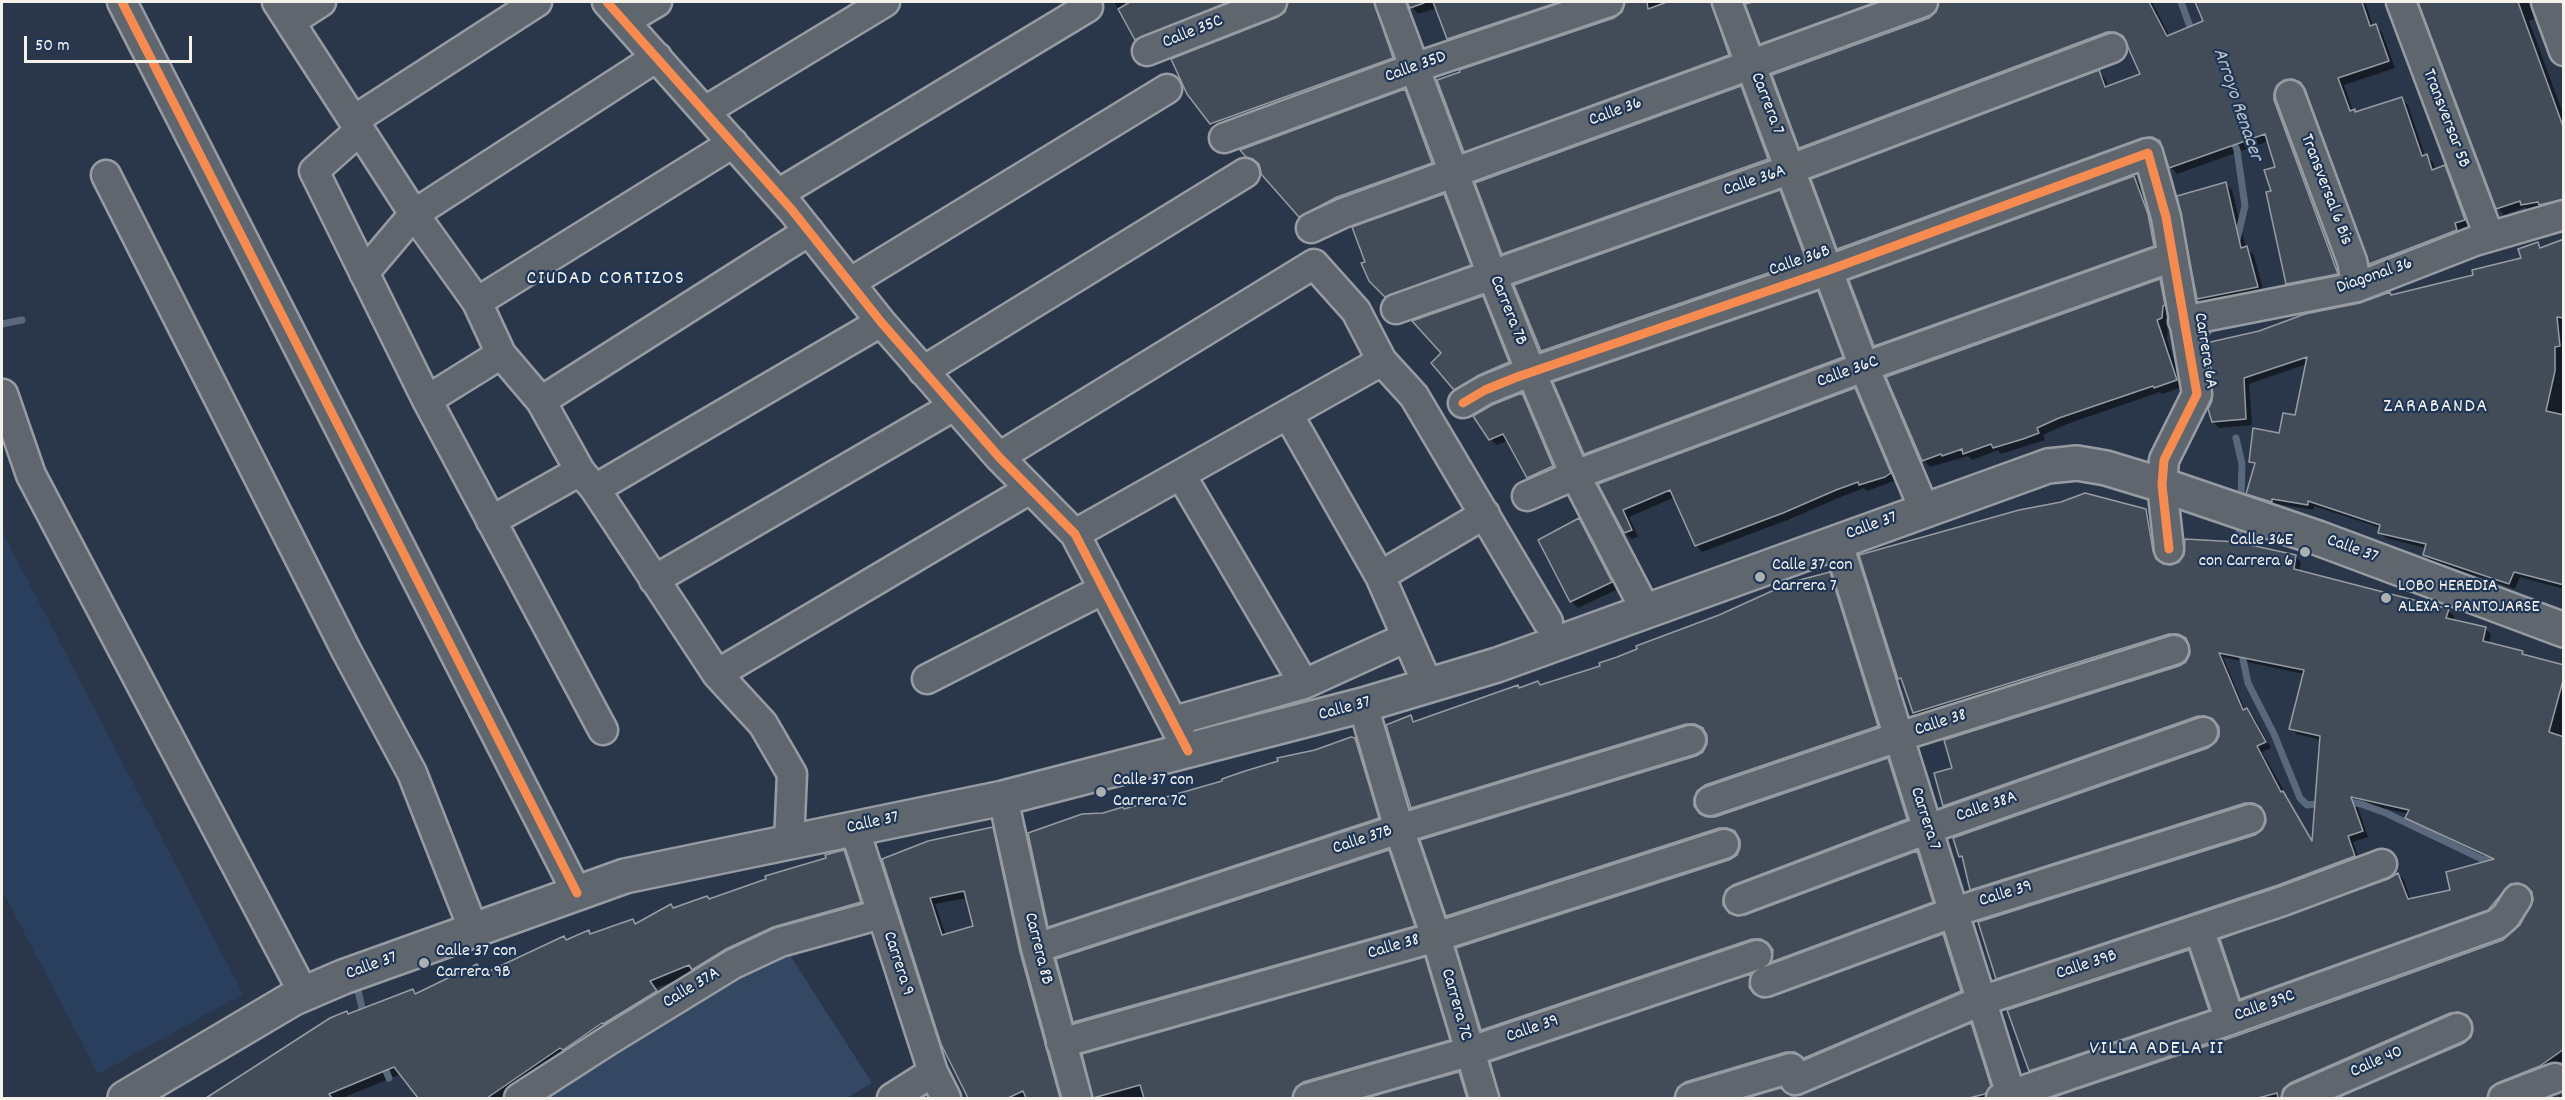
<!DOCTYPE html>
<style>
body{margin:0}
#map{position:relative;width:2565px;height:1100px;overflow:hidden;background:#2a374a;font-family:Dekko,sans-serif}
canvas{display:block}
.frame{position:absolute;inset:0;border:3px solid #f4f1e8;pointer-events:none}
.scale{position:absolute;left:24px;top:36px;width:168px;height:27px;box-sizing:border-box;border:3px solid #f4f1e8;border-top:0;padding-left:8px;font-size:18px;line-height:21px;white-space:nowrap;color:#f4f1e8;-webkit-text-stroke:4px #1d3557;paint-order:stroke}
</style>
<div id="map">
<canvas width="2565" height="1100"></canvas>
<div class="frame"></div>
<div class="scale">50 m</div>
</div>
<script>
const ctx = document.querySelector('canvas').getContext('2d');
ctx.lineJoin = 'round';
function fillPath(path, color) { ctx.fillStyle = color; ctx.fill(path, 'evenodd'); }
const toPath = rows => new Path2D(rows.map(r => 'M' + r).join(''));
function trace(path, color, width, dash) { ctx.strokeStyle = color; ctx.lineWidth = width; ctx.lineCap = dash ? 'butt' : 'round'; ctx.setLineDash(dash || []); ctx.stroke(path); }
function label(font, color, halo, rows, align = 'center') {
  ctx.font = font + ' Dekko,sans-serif'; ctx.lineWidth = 4.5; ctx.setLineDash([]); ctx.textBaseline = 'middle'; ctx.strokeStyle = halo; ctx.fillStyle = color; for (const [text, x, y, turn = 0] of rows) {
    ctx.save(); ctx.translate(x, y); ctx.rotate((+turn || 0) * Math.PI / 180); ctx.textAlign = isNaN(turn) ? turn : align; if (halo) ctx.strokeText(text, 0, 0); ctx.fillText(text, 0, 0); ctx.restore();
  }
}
const built = toPath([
 [2,531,243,994,98,1074,2,890]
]);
const green = toPath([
 [784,946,872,1083,847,1098,547,1098]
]);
const shadow = toPath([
 [1114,2,1251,2,1143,46,1136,39],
 [1289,2,1382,2,1399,65,1218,130,1211,123,1279,18,1286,14],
 [1408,2,1585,2,1455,45,1449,38,1437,8,1418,14],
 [1626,2,1719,2,1735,62,1472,158,1465,151,1622,14],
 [1746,2,1900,2,1768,50,1762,43],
 [1940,2,2152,2,2170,37,2204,22,2195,2,2365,2,2373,26,2382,32,2395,68,2344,85,2353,111,2356,113,2401,98,2408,105,2425,156,2433,162,2436,170,2444,167,2451,174,2471,226,2460,230,2463,237,2377,270,2371,264,2307,88,2300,85,2292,86,2281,109,2343,280,2295,290,2288,283,2273,192,2277,168,2269,141,2177,174,2171,167,2162,144,2150,144,1845,255,1839,249,1813,180,2099,72,2105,79,2108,87,2142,75,2126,39,2114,39,1808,154,1801,147,1774,75,1930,19,1937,13],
 [2420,2,2538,2,2538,18,2529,21,2564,116,2564,208,2529,211,2525,207,2504,215,2498,208],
 [1740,88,1747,95,1774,166,1510,260,1503,253],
 [1404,91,1411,97,1438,169,1307,222,1260,164,1254,162,1242,150],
 [2133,178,2140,184,2160,253,1882,352,1875,345],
 [2225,183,2232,190,2246,248,2254,255,2264,293,2205,305,2198,298],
 [1780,192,1787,199,1812,267,1549,358,1542,351],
 [1444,196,1450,202,1476,272,1393,303,1371,280],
 [2564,241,2564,589,2520,577,2515,589,2430,560,2424,554,2426,548,2386,538,2380,532,2381,528,2314,506,2313,510,2278,504,2278,507,2254,499,2248,493,2256,467,2250,462,2296,417,2307,364,2249,384,2252,425,2219,428,2213,422,2214,386,2361,305,2390,294,2392,296,2475,276,2523,259,2538,243,2543,248],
 [2160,280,2167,287,2169,312,2167,339,2183,387,2162,394,2160,392,2067,424,2043,435,2045,440,2001,454,1998,450,1972,460,1968,456,1930,467,1923,460],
 [1818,293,1824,299,1848,364,1592,460,1585,453],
 [1482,298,1489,305,1515,369,1462,396,1455,389,1443,353],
 [1855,390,1861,396,1897,480,1867,491,1864,488,1843,496,1790,519,1702,552,1696,545,1675,497,1629,517,1638,537,1632,539,1625,533,1600,485],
 [1522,395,1528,401,1559,473,1535,483,1528,477,1509,440,1497,445,1490,439],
 [2146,511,2152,517,2158,559,2162,566,2295,556,2301,562,2299,572,2448,610,2454,616,2453,621,2485,629,2491,634,2489,644,2522,652,2527,657,2564,667,2564,1059,2546,1072,2494,1098,2341,1098,2464,1044,2472,1038,2475,1031,2472,1019,2465,1017,2288,1098,2055,1098,2236,1037,2503,941,2518,929,2535,901,2532,890,2524,888,2494,915,2247,1004,2242,998,2398,874,2404,880,2411,900,2452,891,2494,861,2413,823,2407,818,2409,814,2356,802,2368,837,2353,842,2360,862,2003,984,1997,978,2256,836,2263,832,2267,824,2265,810,2252,809,1977,895,1971,889,1964,860,1960,856,2209,749,2217,743,2221,736,2218,723,2204,722,1951,811,1945,805,1954,769,2187,663,2191,654,2190,642,2176,640,1920,718,1914,712,1904,683,1899,678],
 [2223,657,2304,674,2291,728,2297,734,2321,740,2313,842,2262,752,2271,748,2253,715,2245,710],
 [1579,520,1586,527,1618,589,1578,608,1571,601,1540,541],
 [1829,573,1836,580,1884,733,1700,805,1700,814,1702,816,1716,818,1888,760,1894,766,1913,826,1728,905,1729,913,1731,916,1745,917,1917,852,1923,859,1939,908,1779,968,1773,962,1772,947,1759,945,1489,1036,1482,1029,1738,856,1741,848,1741,839,1734,834,1726,834,1454,922,1448,916,1422,841,1696,757,1704,753,1708,745,1707,732,1693,730,1419,814,1413,807,1410,717,1416,722,1538,682,1541,686,1602,667],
 [1355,739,1362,746,1385,825,1056,933,1050,926,1125,810,1224,782,1280,762],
 [992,829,999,836,1064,1098,970,1098,943,1043,883,859],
 [967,898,975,927,946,936,935,904],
 [1388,851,1395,858,1421,933,1082,1028,1075,1022,1058,960],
 [844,852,851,859,867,910,656,988,663,999,505,1098,411,1098,417,1095,401,1074,342,1098,206,1098,349,1015,412,990,417,995,477,966,485,975,564,938,567,941,588,932,591,935,633,920,637,925],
 [1943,935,1949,942,1967,998,1812,1064,1803,1058,1794,1058,1682,1098,1501,1098,1501,1093,1750,976,1757,983,1755,995,1761,1000,1771,999],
 [2188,951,2195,958,2215,1016,2037,1077,2030,1070],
 [1424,959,1431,966,1455,1047,1300,1098,1094,1098,1094,1093],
 [1971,1025,1977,1031,1997,1093,1993,1098,1751,1098,1781,1090,1792,1098,1801,1097],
 [1459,1073,1465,1080,1471,1098,1371,1098]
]);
const stream = toPath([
 [2181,2,2193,35],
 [2232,138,2237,150,2245,206,2236,244],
 [2,324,22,320],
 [2198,344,2214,325],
 [2236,438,2242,464,2241,498],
 [2237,550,2239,532],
 [2241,650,2248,683,2274,734,2300,798,2307,805,2324,803],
 [2344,801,2361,804,2386,813,2482,859,2497,863],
 [357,986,364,1017],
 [383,1064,389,1078]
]);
const building = toPath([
 [1130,2,1228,2,1135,40,1118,9,1130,2],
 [1288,2,1374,2,1393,58,1210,124,1187,94,1171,59,1278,17,1285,12,1288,2],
 [1407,2,1423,2,1424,3,1410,8,1407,2],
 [1433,2,1559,2,1447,39,1433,2],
 [1625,2,1647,2,1648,9,1667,2,1711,2,1729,55,1464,152,1437,80,1460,72,1459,70,1614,18,1622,12,1625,2],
 [1753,2,1876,2,1760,44,1745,4,1753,2],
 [1939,2,2149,2,2167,36,2203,21,2195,2,2362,2,2370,26,2376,24,2389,61,2338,78,2350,111,2355,109,2355,112,2402,97,2422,156,2427,154,2432,170,2445,165,2465,220,2455,223,2457,230,2369,264,2305,89,2300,82,2292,79,2284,80,2277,85,2274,93,2274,100,2338,274,2286,284,2266,192,2271,191,2264,170,2275,167,2265,134,2169,168,2160,141,2152,137,2142,138,1837,249,1811,179,2099,70,2105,87,2140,74,2123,36,2115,32,2107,32,1799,148,1772,75,1929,18,1936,12,1939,2],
 [2418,2,2518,2,2564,129,2564,199,2539,205,2538,202,2521,205,2520,201,2496,209,2418,2],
 [1741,86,1768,159,1502,254,1475,183,1741,86],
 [1405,89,1432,163,1337,197,1299,217,1261,174,1259,164,1253,159,1246,157,1240,150,1405,89],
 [2134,176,2148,214,2154,246,1874,346,1849,280,2134,176],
 [2226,182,2241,248,2247,246,2258,287,2197,299,2177,196,2226,182],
 [1780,190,1806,260,1541,351,1514,285,1780,190],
 [1444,194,1471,265,1385,297,1369,281,1361,263,1365,262,1352,227,1444,194],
 [2564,239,2564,318,2557,317,2560,346,2555,347,2555,371,2546,411,2564,415,2564,585,2514,572,2509,584,2423,555,2426,544,2378,533,2380,525,2308,501,2308,505,2272,499,2272,502,2246,494,2255,463,2249,462,2253,428,2279,433,2283,413,2295,415,2307,357,2244,378,2246,419,2212,422,2208,409,2212,401,2212,385,2214,384,2206,343,2259,331,2305,314,2360,303,2390,292,2391,295,2473,275,2472,270,2521,258,2518,249,2538,242,2540,248,2564,239],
 [2160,279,2165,305,2163,306,2162,318,2157,320,2177,380,2154,388,2153,386,2059,418,2037,428,2039,433,2023,439,1993,448,1991,444,1963,454,1962,449,1942,456,1941,454,1922,461,1886,377,2160,279],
 [1818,291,1843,357,1584,454,1553,382,1818,291],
 [1483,296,1509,362,1479,375,1454,390,1431,363,1441,353,1412,321,1483,296],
 [1855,388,1891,473,1885,477,1859,485,1858,482,1836,490,1783,513,1695,546,1670,490,1623,510,1632,530,1624,533,1598,484,1855,388],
 [1522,393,1553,466,1527,478,1503,434,1489,440,1473,416,1492,405,1522,393],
 [2085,493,2146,509,2153,551,2156,559,2163,564,2171,565,2179,562,2184,555,2185,539,2237,542,2296,555,2294,569,2449,609,2446,618,2486,627,2483,641,2523,651,2522,654,2564,665,2564,677,2549,732,2564,737,2564,1049,2540,1066,2497,1083,2490,1088,2487,1098,2337,1098,2464,1043,2471,1037,2473,1030,2472,1022,2467,1015,2458,1012,2450,1013,2290,1083,2283,1089,2281,1098,2278,1098,2277,1093,2258,1098,2051,1098,2236,1036,2503,940,2520,925,2533,900,2532,892,2526,886,2518,883,2510,884,2488,910,2240,999,2220,939,2388,879,2398,873,2408,899,2450,890,2446,872,2494,859,2405,818,2409,810,2351,797,2363,831,2348,836,2355,856,2278,885,1996,979,1978,922,2255,835,2262,830,2266,822,2265,814,2261,807,2253,803,2245,803,1970,890,1962,856,1959,857,1953,838,2208,748,2216,742,2219,736,2219,727,2213,719,2205,716,2198,716,1943,806,1934,773,1952,768,1944,740,2179,666,2186,662,2190,654,2189,645,2186,638,2178,634,2169,634,1913,713,1901,678,1898,679,1859,555,2019,510,2061,502,2085,493],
 [2219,653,2304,670,2289,729,2320,736,2312,841,2283,791,2281,792,2257,746,2266,742,2247,708,2243,710,2219,653],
 [1579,518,1612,582,1570,602,1538,540,1579,518],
 [1830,572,1878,726,1705,785,1697,791,1694,798,1694,806,1700,814,1707,817,1715,817,1888,758,1907,819,1733,885,1726,890,1723,898,1723,905,1729,913,1737,916,1745,915,1917,851,1933,902,1771,962,1773,950,1768,943,1761,939,1752,939,1481,1030,1456,948,1729,860,1737,855,1740,848,1740,840,1735,831,1727,828,1719,828,1446,916,1420,840,1696,756,1703,752,1707,744,1707,735,1703,728,1695,724,1686,724,1411,808,1386,725,1411,715,1413,722,1518,685,1519,688,1538,681,1540,685,1600,666,1599,663,1617,657,1637,649,1636,646,1719,615,1792,582,1830,572],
 [1351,737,1355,738,1379,818,1048,927,1028,833,1082,814,1103,813,1123,807,1124,809,1222,781,1222,779,1242,772,1278,761,1277,758,1315,750,1351,737],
 [993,827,1020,952,1060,1098,1026,1098,1023,1091,1008,1098,968,1098,941,1044,882,859,928,841,993,827],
 [964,891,973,926,942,935,930,898,964,891],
 [844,850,861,902,773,927,726,949,692,970,689,965,650,981,657,991,603,1024,602,1023,563,1050,560,1048,487,1098,418,1098,394,1067,329,1094,332,1098,206,1098,330,1018,347,1011,348,1014,413,989,415,994,477,964,483,974,564,936,566,940,589,930,590,934,633,919,635,924,671,904,673,908,707,896,709,899,766,879,765,876,826,858,825,855,844,850],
 [1389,850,1415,926,1073,1022,1056,959,1389,850],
 [1943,934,1961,991,1804,1058,1795,1052,1786,1052,1685,1082,1678,1087,1674,1098,1500,1098,1490,1062,1751,974,1749,987,1754,994,1762,998,1771,997,1943,934],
 [2189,950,2209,1010,2029,1071,2007,1010,2189,950],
 [1425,957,1450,1040,1303,1082,1296,1087,1292,1098,1144,1098,1140,1085,1093,1098,1082,1054,1425,957],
 [1971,1023,1991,1086,1985,1094,1969,1098,1746,1098,1781,1088,1792,1096,1801,1095,1971,1023],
 [1459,1072,1467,1098,1366,1098,1459,1072]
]);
const minor = toPath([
 [122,2,577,893],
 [277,2,414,214,477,302,501,354,541,401,580,471,595,489,717,674,763,724,792,774,789,843],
 [607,2,792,210,881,322,999,457,1075,534,1188,751],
 [1390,2,1492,275,1531,372,1575,475,1646,611],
 [1727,2,1864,367,1924,509],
 [2401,2,2489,236],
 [2546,2,2564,51],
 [625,21,657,2],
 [290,22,321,2],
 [1147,51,1272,2],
 [2290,95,2352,261,2357,287],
 [705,111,885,2],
 [354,120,537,2],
 [360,130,314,171,427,400,603,730],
 [1224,138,1414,68,1609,2],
 [106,175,347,652,412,773,474,931],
 [778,194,1088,7],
 [1311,228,1343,213,1923,2],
 [364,273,414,214,657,57],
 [851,282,1167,89],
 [477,302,733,143],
 [1396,309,1791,169,2112,48],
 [2183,321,2357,287,2475,241,2564,215],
 [923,371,1245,173],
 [3,394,31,475,304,994],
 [427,400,501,354],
 [541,401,809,231],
 [1463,403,1485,390,1517,377,1829,270,2148,153,2166,217,2197,394,2164,460,2162,485,2169,549],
 [1289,416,1380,576,1428,685],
 [999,457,1314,264,1356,311,1382,361,1414,396,1548,622],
 [1181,475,1304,684],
 [595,489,881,322],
 [1527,496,1575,475,1864,367,2172,257],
 [491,521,580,471],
 [1075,534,1382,361],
 [1837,540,2012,1098],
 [1380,576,1485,514],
 [654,580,954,406],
 [717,674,1030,489],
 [927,679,1104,589],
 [1363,705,1399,829,1436,937,1484,1098],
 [1174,721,1304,684,1407,637],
 [1003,798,1036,948,1077,1098],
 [1710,801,1898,737,2174,650],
 [854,827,933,1072,946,1098],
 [1739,900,1928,829,2203,732],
 [2199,929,2230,1020],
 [1036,948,1399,829,1691,740],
 [1765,982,1954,912,2250,819],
 [1061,1043,1436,937,1724,844],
 [1795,1080,1981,1001,2283,901,2382,864],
 [519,1098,609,1040,733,964,780,942,881,914],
 [892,1098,933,1072],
 [1308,1098,1468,1052,1757,955],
 [1690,1098,1791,1068],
 [2001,1098,2230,1020,2497,924,2506,916,2517,899],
 [2297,1098,2457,1028],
 [2503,1098,2555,1078]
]);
const major = toPath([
 [125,1098,294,998,343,977,625,876,1003,798,1363,705,1497,665,2048,466,2077,463,2106,468,2162,485,2318,538,2564,630]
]);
const cycleway = toPath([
 [122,2,577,893],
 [607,2,792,210,881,322,999,457,1075,534,1188,751],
 [1463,403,1485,390,1517,377,1829,270,2148,153,2166,217,2197,394,2164,460,2162,485,2169,549]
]);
const markers = [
 [2305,552,6,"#adb0b1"],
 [1760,577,6,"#adb0b1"],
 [2386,598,6,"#adb0b1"],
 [1101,792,6,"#adb0b1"],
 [424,963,6,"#adb0b1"]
];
const streetNames = [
 ["Calle 35C",1193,33,-22],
 ["Calle 35D",1416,68,-20],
 ["Carrera 7",1766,104,69],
 ["Calle 36",1616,113,-20],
 ["Transversar 5B",2445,119,69],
 ["Calle 36A",1755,182,-19],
 ["Transversal 6 Bis",2325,190,69],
 ["Calle 36B",1800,262,-19],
 ["Diagonal 36",2375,277,-19],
 ["Carrera 7B",1507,311,68],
 ["Carrera 6A",2204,351,81],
 ["Calle 36C",1848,373,-20],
 ["Calle 37",1872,527,-20],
 ["Calle 37",2352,550,20],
 ["Calle 37",1345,710,-15],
 ["Calle 38",1941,724,-18],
 ["Calle 38A",1987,808,-19],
 ["Carrera 7",1924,819,72],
 ["Calle 37",873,824,-12],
 ["Calle 37B",1363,841,-18],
 ["Calle 39",2006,895,-17],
 ["Calle 38",1394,948,-16],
 ["Carrera 8B",1037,949,76],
 ["Carrera 9",897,964,72],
 ["Calle 39B",2087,966,-18],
 ["Calle 37",372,967,-20],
 ["Calle 37A",692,989,-31],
 ["Carrera 7C",1455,1005,74],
 ["Calle 39C",2265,1007,-20],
 ["Calle 39",1533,1030,-19],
 ["Calle 40",2377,1063,-24]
];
const poiNames = [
 ["Calle 36E",2293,542,"right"],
 ["con Carrera 6",2293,563,"right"],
 ["Calle 37 con",1772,567],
 ["Carrera 7",1772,588],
 ["LOBO HEREDIA",2398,588],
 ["ALEXA - PANTOJARSE",2398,609],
 ["Calle 37 con",1113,782],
 ["Carrera 7C",1113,803],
 ["Calle 37 con",436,953],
 ["Carrera 9B",436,974]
];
const waterNames = [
 ["Arroyo Renacer",2236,105,71]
];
const neighbourhoodNames = [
 ["CIUDAD CORTIZOS",606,280],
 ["ZARABANDA",2436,408],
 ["VILLA ADELA II",2157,1050]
];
fillPath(built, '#2a3f5d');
fillPath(green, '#344763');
fillPath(shadow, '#0007');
trace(stream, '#59687d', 7);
fillPath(building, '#424c59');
trace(building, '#979ca3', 1.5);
trace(minor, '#979ca3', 33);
trace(major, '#979ca3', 38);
trace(minor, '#60666e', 28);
trace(major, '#60666e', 33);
trace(cycleway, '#f68b52', 9);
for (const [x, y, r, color] of markers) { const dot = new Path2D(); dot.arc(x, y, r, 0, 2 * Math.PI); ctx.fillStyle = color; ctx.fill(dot); trace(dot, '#1d3557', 2); }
label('18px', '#f4f1e8', '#1d3557', streetNames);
label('18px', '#f4f1e8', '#1d3557', poiNames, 'left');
label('italic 20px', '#c0c3c4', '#1d3557', waterNames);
ctx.letterSpacing = '1.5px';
label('20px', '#f4f1e8', '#1d3557', neighbourhoodNames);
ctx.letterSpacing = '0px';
</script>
